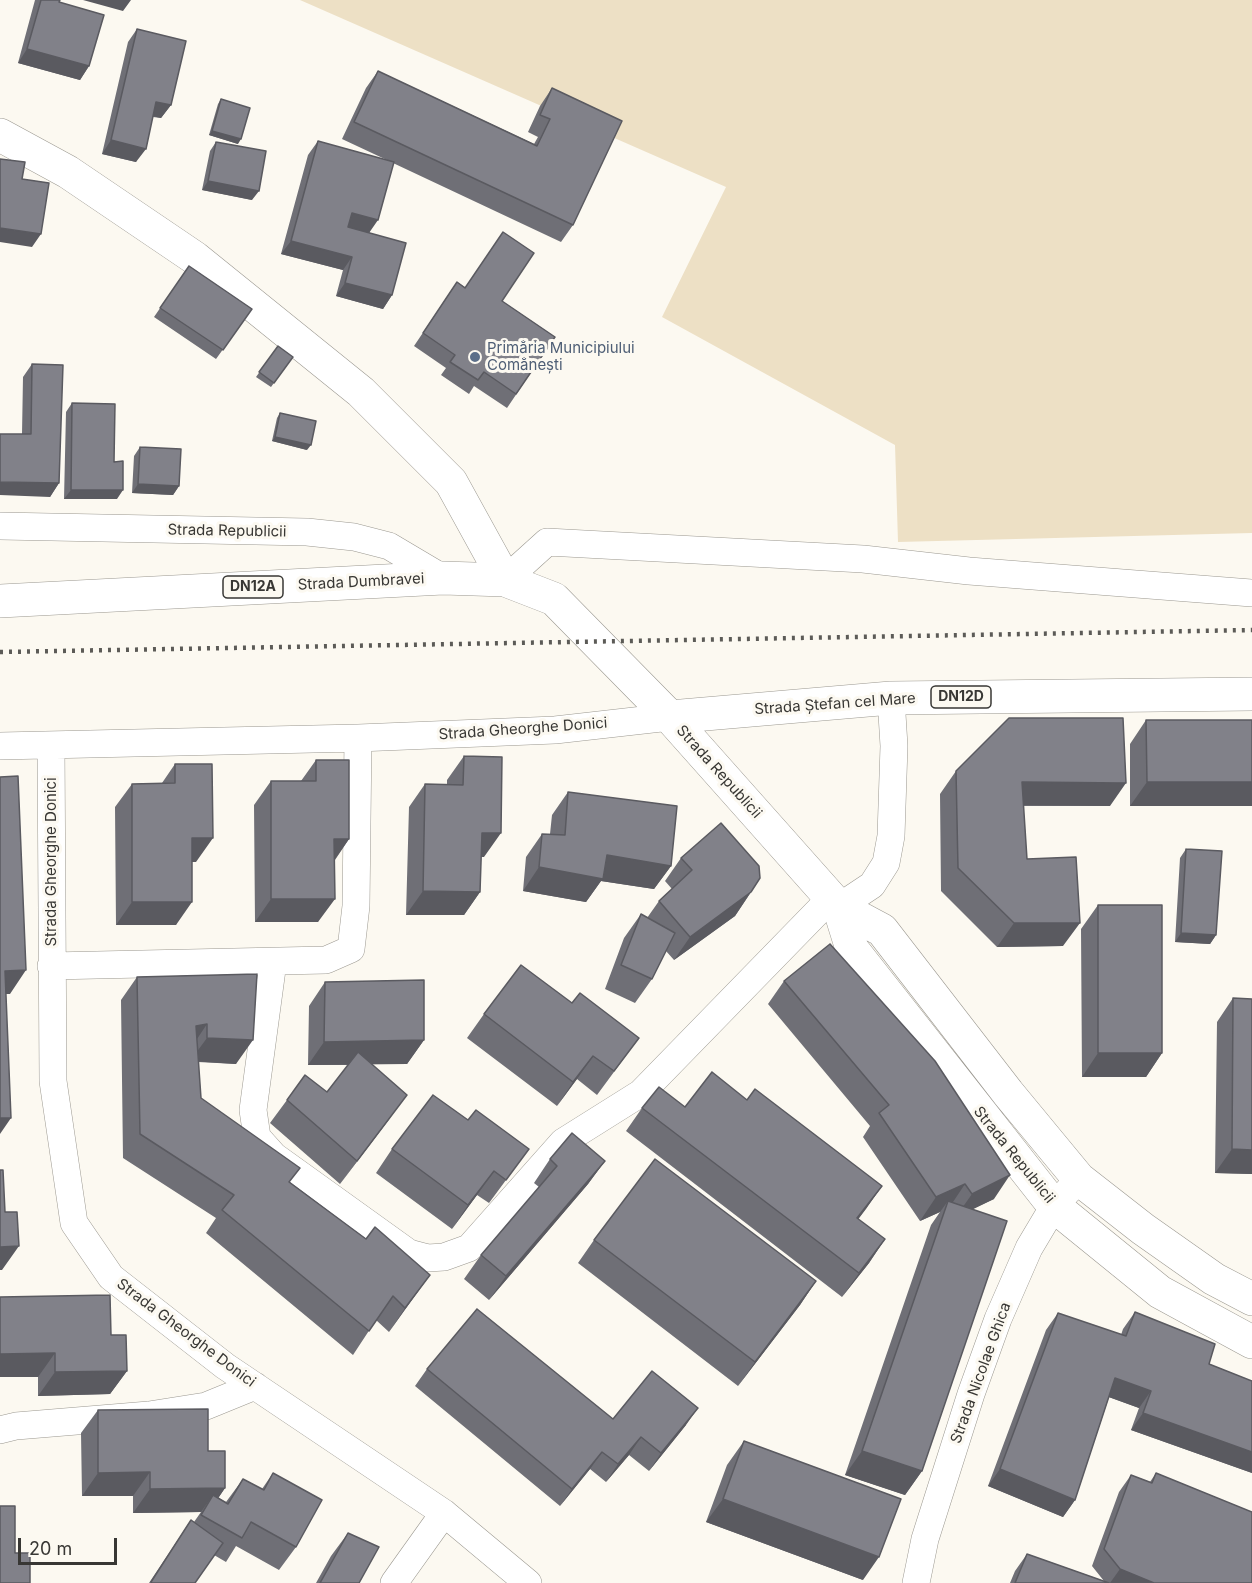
<!DOCTYPE html>
<meta charset="utf-8">
<style>
body{margin:0}
#map{position:relative;width:1252px;height:1583px;overflow:hidden;background:#fcf9f1;font-family:Inter,sans-serif}
canvas{display:block}
.scale{position:absolute;left:18px;top:1538px;width:99px;height:27px;box-sizing:border-box;border:3px solid #383734;border-top:0;padding-left:8px;font-size:18px;line-height:21px;white-space:nowrap;color:#383734;-webkit-text-stroke:4px #fcf9f1;paint-order:stroke}
</style>
<div id="map">
<canvas width="1252" height="1583"></canvas>
<div class="scale">20 m</div>
</div>
<script>
const ctx = document.querySelector('canvas').getContext('2d');
ctx.lineJoin = 'round';
function fillPath(path, color) { ctx.fillStyle = color; ctx.fill(path, 'evenodd'); }
const toPath = rows => new Path2D(rows.map(r => 'M' + r).join(''));
function trace(path, color, width, dash) { ctx.strokeStyle = color; ctx.lineWidth = width; ctx.lineCap = dash ? 'butt' : 'round'; ctx.setLineDash(dash || []); ctx.stroke(path); }
function label(font, color, halo, rows, align = 'center') {
  ctx.font = font + ' Inter,sans-serif'; ctx.lineWidth = 6; ctx.setLineDash([]); ctx.textBaseline = 'middle'; ctx.strokeStyle = halo; ctx.fillStyle = color; for (const [text, x, y, turn = 0] of rows) {
    ctx.save(); ctx.translate(x, y); ctx.rotate((+turn || 0) * Math.PI / 180); ctx.textAlign = isNaN(turn) ? turn : align; if (halo) ctx.strokeText(text, 0, 0); ctx.fillText(text, 0, 0); ctx.restore();
  }
}
const green = toPath([
 [300,0,1252,0,1252,533,898,542,895,445,662,317,726,187]
]);
const minor = toPath([
 [0,526,307,532,354,537,389,546,443,578],
 [505,580,547,542,863,559,969,571,1252,593],
 [51,745,53,1081,74,1223,111,1277,225,1366,444,1513,528,1583],
 [0,746,358,738,555,730,670,717],
 [839,907,872,885,886,863,891,836,894,746,891,698],
 [273,962,253,1110,257,1137,274,1156,409,1253,428,1258,444,1257,469,1248,563,1142,641,1093,831,898],
 [51,966,326,960,351,949,356,906,358,738],
 [0,1430,16,1426,149,1415,206,1406,255,1386],
 [394,1583,444,1513],
 [916,1583,925,1539,971,1394,998,1319,1029,1248,1054,1206,1079,1179]
]);
const tertiary = toPath([
 [670,717,839,907,882,930,1008,1093,1079,1179,1143,1229,1214,1279,1252,1299],
 [839,907,852,949,1054,1206,1160,1292,1252,1342]
]);
const secondary = toPath([
 [0,135,68,172,195,258,361,392,451,482,505,580]
]);
const primary = toPath([
 [0,601,443,578,505,580,554,599,670,717,891,698,1252,694]
]);
const rail = toPath([
 [0,652,1252,630]
]);
const wall = toPath([
 [35,0,60,0,59,2,89,66,80,80,18,63],
 [137,29,171,105,161,118,153,117,136,162,102,154,128,42],
 [378,71,534,144,538,137,528,132,540,106,552,88,573,225,561,242,393,163,369,233,392,295,383,309,336,296,343,270,281,254,308,155,318,141,389,161,342,139,366,88],
 [221,99,238,144,209,135,218,104],
 [216,142,252,200,202,190,210,151],
 [189,266,252,309,216,359,154,317],
 [457,282,465,287,502,301,555,337,507,408,474,386,469,394,441,375,446,368,414,346],
 [278,346,293,357,271,387,256,377],
 [32,364,59,483,50,497,22,434,23,377],
 [72,403,117,499,64,499,66,412],
 [280,413,307,450,272,441,277,418],
 [140,447,179,486,173,495,132,493,134,456],
 [1146,720,1252,806,1130,806,1130,744],
 [464,756,484,857,481,857,480,892,464,915,406,915,409,807,425,784,447,784,447,780],
 [316,760,349,839,335,860,318,922,255,922,254,805,271,781,301,781],
 [175,764,196,862,192,862,176,925,116,925,115,807,132,784,162,783],
 [956,771,1110,806,1023,806,1027,859,1063,946,997,947,941,891,940,794],
 [568,792,671,866,654,889,601,881,586,902,523,891,526,857,542,834,550,834,552,815],
 [1186,849,1216,935,1210,944,1175,942,1180,858],
 [681,858,751,892,735,916,674,960,666,951,652,979,635,1003,605,989,624,938,641,914,647,918,659,901,672,889,665,881],
 [1098,905,1162,1053,1146,1077,1082,1077,1081,929],
 [257,974,236,1064,198,1062,201,1098,290,1182,366,1239,430,1275,389,1332,376,1320,353,1355,206,1233,216,1218,123,1158,121,1000,137,977],
 [784,981,994,1199,972,1209,922,1471,905,1495,845,1475,931,1225,940,1212,920,1221,863,1137,870,1126,768,1004],
 [325,982,424,1040,407,1064,372,1064,390,1118,340,1184,270,1123,287,1100,327,1092,348,1065,308,1065,309,1006],
 [1233,998,1252,1174,1215,1173,1217,1022],
 [572,1003,639,1038,597,1095,577,1079,557,1106,467,1038,484,1014],
 [747,1100,882,1186,858,1219,885,1239,869,1263,842,1297,626,1131,642,1108,685,1107],
 [468,1120,529,1149,489,1203,477,1195,452,1229,376,1173,392,1149],
 [550,1159,605,1161,588,1184,489,1300,464,1279,481,1255,539,1187,534,1183],
 [594,1240,816,1281,800,1305,738,1386,578,1263],
 [0,1297,111,1335,127,1371,110,1394,38,1396,38,1377],
 [1135,1312,1209,1364,1252,1381,1252,1473,1131,1430,1139,1408,1109,1397,1075,1500,1063,1517,988,1486,1046,1330,1058,1313,1121,1335,1123,1329],
 [427,1369,613,1419,686,1425,649,1471,629,1455,606,1482,590,1469,560,1506,415,1386],
 [98,1410,208,1451,225,1488,218,1498,226,1502,243,1479,262,1489,273,1473,296,1547,279,1570,236,1546,226,1562,214,1555,195,1583,149,1583,191,1520,194,1522,201,1512,133,1513,133,1496,82,1496,81,1433],
 [744,1441,863,1580,706,1522,727,1465],
 [1156,1473,1252,1583,1010,1583,1015,1571,1027,1554,1104,1581,1092,1566,1119,1492,1131,1475,1150,1482],
 [348,1533,359,1583,316,1583,331,1556]
]);
const shadedWall = toPath([
 [83,0,131,0,123,11],
 [27,49,89,66,80,80,18,63],
 [156,102,171,105,161,118,147,115],
 [212,131,241,139,238,144,209,135],
 [111,140,146,149,136,162,102,154],
 [208,181,259,191,252,200,202,190],
 [352,213,378,220,369,233,342,226],
 [0,228,41,234,32,247,0,242],
 [291,241,352,257,343,270,281,254],
 [345,283,392,295,383,309,336,296],
 [275,437,311,445,307,450,272,441],
 [0,482,59,483,50,497,0,495],
 [138,484,179,486,173,495,132,493],
 [71,490,123,490,117,499,64,499],
 [1022,782,1126,783,1110,806,1005,805],
 [1147,782,1252,782,1252,806,1130,806],
 [482,833,501,833,484,857,465,856],
 [192,838,213,838,196,862,176,862],
 [334,839,349,839,333,862],
 [607,855,671,866,654,889,601,881,586,902,523,891,539,867],
 [423,891,480,892,464,915,406,915],
 [751,892,735,916,674,960,690,937],
 [271,899,335,899,318,922,255,922],
 [132,902,192,902,176,925,116,925],
 [1014,923,1080,923,1063,946,997,947],
 [1181,933,1216,935,1210,944,1175,942],
 [26,970,10,994,0,994,5,971],
 [207,1024,191,1048,196,1026],
 [207,1038,253,1040,236,1064,190,1061],
 [424,1040,407,1064,308,1065,324,1042],
 [1098,1053,1162,1053,1146,1077,1082,1077],
 [593,1056,577,1079,557,1106,573,1082],
 [407,1095,390,1118,340,1184,357,1161],
 [0,1118,11,1118,0,1134],
 [1232,1149,1252,1150,1252,1174,1215,1173],
 [605,1161,588,1184,489,1300,506,1276],
 [494,1171,477,1195,452,1229,468,1205],
 [1010,1175,994,1199,955,1218,972,1194],
 [965,1184,949,1208,948,1201,940,1212,920,1221,936,1197],
 [882,1186,866,1209,841,1242,857,1218],
 [885,1239,869,1263,842,1297,859,1273],
 [19,1246,2,1270,0,1270,0,1247],
 [430,1275,413,1298,389,1332,405,1308],
 [816,1281,800,1305,738,1386,755,1362],
 [55,1353,38,1377,0,1377,0,1354],
 [127,1371,110,1394,38,1396,55,1372],
 [1115,1378,1151,1391,1139,1408,1103,1395],
 [698,1408,686,1425,649,1471,661,1453],
 [1143,1413,1252,1452,1252,1473,1131,1430],
 [641,1437,629,1455,606,1482,618,1464],
 [862,1451,922,1471,905,1495,845,1475],
 [602,1452,590,1469,560,1506,572,1489],
 [1000,1469,1075,1500,1063,1517,988,1486],
 [150,1472,133,1496,82,1496,98,1473],
 [225,1488,209,1512,213,1495,201,1512,133,1513,150,1489],
 [723,1499,879,1557,863,1580,706,1522],
 [1120,1569,1154,1583,1110,1583]
]);
const building = toPath([
 [41,0,60,0,59,2,104,15,89,66,27,49,41,0],
 [137,29,186,41,171,105,156,102,146,149,111,140,137,29],
 [378,71,537,146,550,119,540,115,552,88,622,121,573,225,354,122,378,71],
 [221,99,250,108,241,139,212,131,221,99],
 [318,141,394,162,378,220,352,213,348,227,406,243,392,295,345,283,352,257,291,241,318,141],
 [216,142,266,151,259,191,208,181,216,142],
 [0,159,25,162,22,179,49,183,41,234,0,228,0,159],
 [503,232,534,253,502,301,555,337,516,394,484,372,478,380,450,362,455,355,423,333,457,282,465,288,503,232],
 [189,266,252,309,223,350,160,308,189,266],
 [278,346,293,357,274,383,259,372,278,346],
 [32,364,63,365,59,483,0,482,0,434,31,434,32,364],
 [72,403,115,404,114,462,123,461,123,490,71,490,72,403],
 [280,413,316,421,311,445,275,437,280,413],
 [140,447,181,449,179,486,138,484,140,447],
 [1009,718,1123,718,1126,783,1022,782,1027,859,1076,857,1080,923,1014,923,958,868,956,771,1009,718],
 [1146,720,1252,720,1252,782,1147,782,1146,720],
 [464,756,502,757,501,833,482,833,480,892,423,891,425,784,463,785,464,756],
 [316,760,349,760,349,839,334,839,335,899,271,899,271,781,316,781,316,760],
 [175,764,212,764,213,838,192,838,192,902,132,902,132,784,175,783,175,764],
 [18,776,26,970,5,971,11,1118,0,1118,0,777,18,776],
 [568,792,677,806,671,866,607,855,603,879,539,867,542,834,565,835,568,792],
 [721,823,759,866,760,878,751,892,690,937,659,901,692,870,681,858,721,823],
 [1186,849,1222,851,1216,935,1181,933,1186,849],
 [1098,905,1162,905,1162,1053,1098,1053,1098,905],
 [641,914,675,933,652,979,621,965,641,914],
 [830,944,935,1061,1010,1175,972,1194,965,1184,936,1197,879,1113,889,1105,784,981,830,944],
 [521,965,572,1003,580,993,639,1038,614,1071,593,1056,573,1082,484,1014,521,965],
 [257,974,253,1040,207,1038,207,1024,196,1026,201,1098,300,1168,289,1182,366,1239,375,1227,430,1275,405,1308,393,1296,369,1331,222,1210,234,1195,140,1134,137,977,257,974],
 [424,980,424,1040,324,1042,325,982,424,980],
 [1233,998,1252,999,1252,1150,1232,1149,1233,998],
 [358,1052,407,1095,357,1161,287,1100,305,1075,327,1092,358,1052],
 [712,1072,747,1100,755,1089,882,1186,857,1218,885,1239,859,1273,642,1108,659,1087,685,1107,712,1072],
 [433,1095,468,1120,476,1110,529,1149,506,1180,494,1171,468,1205,392,1149,433,1095],
 [572,1133,605,1161,506,1276,481,1255,557,1166,550,1159,572,1133],
 [655,1159,816,1281,755,1362,594,1240,655,1159],
 [0,1170,3,1170,5,1212,17,1212,19,1246,0,1247,0,1170],
 [948,1201,1007,1221,922,1471,862,1451,948,1201],
 [110,1295,111,1335,126,1335,127,1371,55,1372,55,1353,0,1354,0,1297,110,1295],
 [477,1309,613,1419,652,1371,698,1408,661,1453,641,1437,618,1464,602,1452,572,1489,427,1369,477,1309],
 [1135,1312,1215,1344,1209,1364,1252,1381,1252,1452,1143,1413,1151,1391,1115,1378,1075,1500,1000,1469,1058,1313,1126,1336,1135,1312],
 [208,1409,208,1451,225,1451,225,1488,150,1489,150,1472,98,1473,98,1410,208,1409],
 [744,1441,901,1499,879,1557,723,1499,744,1441],
 [273,1473,322,1500,296,1547,251,1522,242,1538,201,1515,213,1495,228,1504,243,1479,264,1490,273,1473],
 [1156,1473,1252,1512,1252,1583,1154,1583,1120,1569,1104,1549,1131,1475,1152,1483,1156,1473],
 [0,1506,15,1506,15,1553,30,1553,30,1583,0,1583,0,1506],
 [191,1520,223,1543,195,1583,152,1583,151,1582,191,1520],
 [348,1533,379,1547,359,1583,320,1583,348,1533],
 [1027,1554,1109,1583,1015,1583,1027,1554]
]);
const markers = [
 [475,357,6,"#5c6f8a"]
];
const shields = [
 [253,587,60],
 [961,697,60]
];
const shieldNames = [
 ["DN12A",253,587],
 ["DN12D",961,697]
];
const serviceNames = [
 ["Primăria Municipiului",487,348],
 ["Comănești",487,365]
];
const streetNames = [
 ["Strada Republicii",227,531,1],
 ["Strada Dumbravei",361,582,-3],
 ["Strada Ștefan cel Mare",835,704,-4],
 ["Strada Gheorghe Donici",523,729,-4],
 ["Strada Republicii",719,772,48],
 ["Strada Gheorghe Donici",51,862,-90],
 ["Strada Republicii",1014,1155,51],
 ["Strada Gheorghe Donici",186,1333,37],
 ["Strada Nicolae Ghica",981,1373,-70]
];
fillPath(green, '#ede0c5');
trace(minor, '#9b9890', 28);
trace(tertiary, '#9b9890', 34);
trace(secondary, '#9b9890', 34);
trace(primary, '#9b9890', 34);
trace(minor, '#fff', 27);
trace(tertiary, '#fff', 33);
trace(secondary, '#fff', 33);
trace(primary, '#fff', 33);
trace(rail, '#5c5b57', 4.5, [3, 6]);
fillPath(wall, '#6f6f76');
fillPath(shadedWall, '#5a5a60');
fillPath(building, '#818189');
trace(building, '#5a5a60', 1.5);
for (const [x, y, r, color] of markers) { const dot = new Path2D(); dot.arc(x, y, r, 0, 2 * Math.PI); ctx.fillStyle = color; ctx.fill(dot); trace(dot, '#fcf9f1', 2); }
for (const [x, y, w] of shields) { const box = new Path2D(); box.roundRect(x - w / 2, y - 11, w, 22, 4.5); ctx.fillStyle = '#fcf9f1'; ctx.fill(box); trace(box, '#383734', 1.5); }
label('bold 14px', '#383734', null, shieldNames);
label('15px', '#4e5e75', '#fcf9f1', serviceNames, 'left');
label('15px', '#383734', '#fcf9f1', streetNames);
</script>
